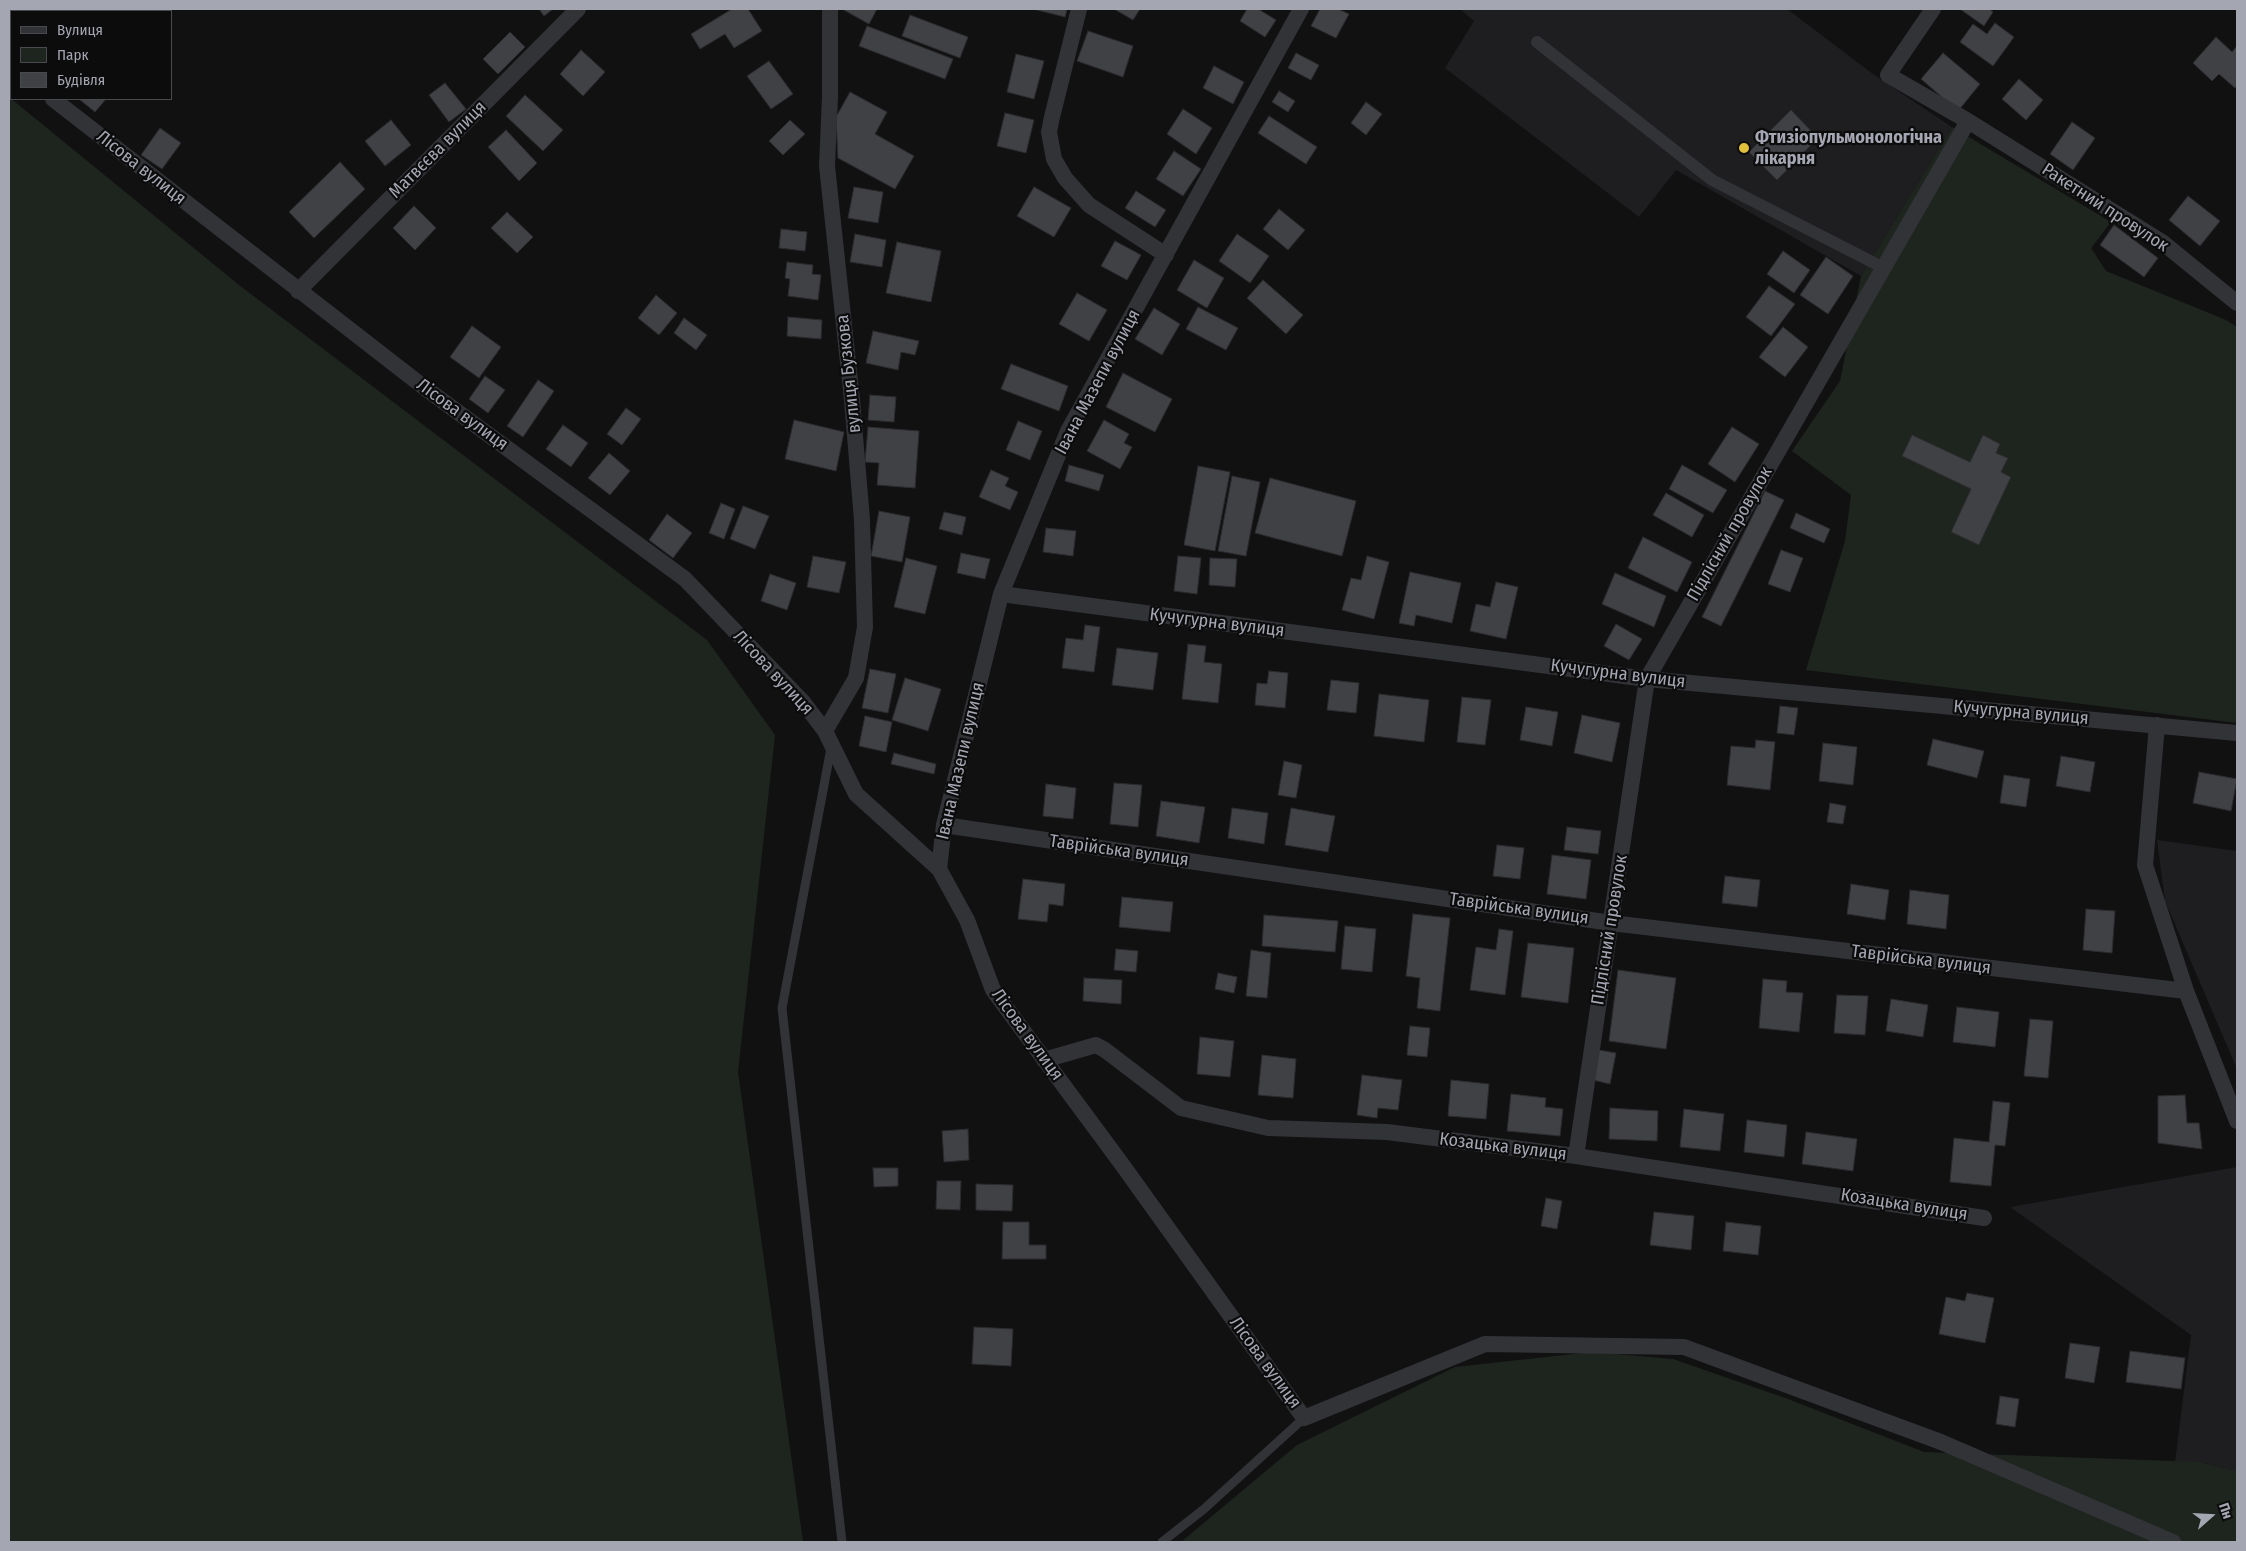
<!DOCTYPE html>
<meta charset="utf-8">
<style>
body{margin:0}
#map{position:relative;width:2246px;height:1551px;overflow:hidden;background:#111112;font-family:"Fira Sans Condensed",sans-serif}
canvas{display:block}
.frame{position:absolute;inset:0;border:10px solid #a4a6b2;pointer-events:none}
.legend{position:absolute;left:10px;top:10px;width:162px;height:90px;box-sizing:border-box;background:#0c0c0d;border:1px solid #494a4f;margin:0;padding:6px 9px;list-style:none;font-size:15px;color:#a4a6b2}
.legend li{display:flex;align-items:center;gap:10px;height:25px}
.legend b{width:25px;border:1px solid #494a4f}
.north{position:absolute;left:2186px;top:1491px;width:50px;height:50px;-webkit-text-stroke:4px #0c0c0d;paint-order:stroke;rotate:71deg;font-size:14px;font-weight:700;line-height:20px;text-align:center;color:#a4a6b2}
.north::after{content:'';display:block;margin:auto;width:18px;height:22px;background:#a4a6b2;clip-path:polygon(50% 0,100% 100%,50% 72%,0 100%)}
</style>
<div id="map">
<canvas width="2246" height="1551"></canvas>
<div class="frame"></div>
<ul class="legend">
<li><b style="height:6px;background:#323337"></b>Вулиця</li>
<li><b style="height:14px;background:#1e251f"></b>Парк</li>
<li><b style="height:14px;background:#404145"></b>Будівля</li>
</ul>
<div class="north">Пн</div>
</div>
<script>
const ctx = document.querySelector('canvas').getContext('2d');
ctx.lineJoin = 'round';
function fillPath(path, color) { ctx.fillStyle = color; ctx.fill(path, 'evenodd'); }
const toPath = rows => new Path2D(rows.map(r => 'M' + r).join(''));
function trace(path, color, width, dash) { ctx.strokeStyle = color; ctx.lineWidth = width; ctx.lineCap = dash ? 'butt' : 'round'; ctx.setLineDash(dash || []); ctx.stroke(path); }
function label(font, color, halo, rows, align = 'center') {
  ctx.font = font + ' "Fira Sans Condensed",sans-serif'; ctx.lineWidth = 4.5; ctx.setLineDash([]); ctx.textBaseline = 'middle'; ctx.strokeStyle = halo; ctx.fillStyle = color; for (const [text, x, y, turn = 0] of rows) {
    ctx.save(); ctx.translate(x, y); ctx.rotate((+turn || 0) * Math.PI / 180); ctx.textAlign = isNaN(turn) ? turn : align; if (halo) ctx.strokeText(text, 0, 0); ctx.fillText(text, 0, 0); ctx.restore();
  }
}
const built = toPath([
 [1460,9,1787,9,1873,74,1952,127,1861,276,1676,170,1639,217,1445,68,1474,21],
 [2157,840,2237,851,2237,1069,2165,901],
 [2237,1167,2237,1471,2200,1462,2175,1462,2191,1335,2010,1207]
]);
const green = toPath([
 [9,97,239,285,707,640,775,735,738,1072,803,1542,9,1542],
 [1952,127,2111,222,2091,248,2106,271,2226,320,2237,327,2237,723,1806,670,1845,541,1851,495,1792,451,1840,381,1861,276],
 [1592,1352,1673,1359,1788,1399,1924,1452,2200,1462,2237,1471,2237,1542,1181,1542,1297,1445,1455,1367]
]);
const building = toPath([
 [9,9,20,9,23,11,11,11,11,35,9,38,9,9],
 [539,9,553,9,544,16,539,9],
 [732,9,748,9,762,31,734,48,725,34,700,49,691,34,732,9],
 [842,9,877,9,869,24,842,9],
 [1033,9,1067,9,1065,17,1033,9],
 [1114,9,1140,9,1133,20,1114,9],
 [1247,9,1258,9,1276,20,1265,37,1240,21,1247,9],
 [1320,9,1338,9,1349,14,1336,38,1311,26,1320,9],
 [1960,9,1989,9,1993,12,1984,26,1960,9],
 [910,15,968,37,960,58,902,36,910,15],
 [1995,23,2014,37,1993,66,1960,42,1973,24,1987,34,1995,23],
 [867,26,953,59,945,79,859,46,867,26],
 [1088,31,1133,46,1123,77,1077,61,1088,31],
 [510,32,525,47,498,74,483,59,510,32],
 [2216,37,2232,52,2237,46,2237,85,2235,88,2219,74,2212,81,2193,63,2216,37],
 [581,50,605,72,583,96,560,74,581,50],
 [1296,53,1319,65,1311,80,1288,68,1296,53],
 [1943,53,1980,84,1958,111,1921,79,1943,53],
 [1016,54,1044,61,1034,99,1007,92,1016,54],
 [769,61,793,94,771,109,747,76,769,61],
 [1214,66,1244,82,1233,104,1203,88,1214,66],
 [2019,79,2043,100,2026,120,2002,99,2019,79],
 [445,83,466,109,449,122,429,95,445,83],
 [1279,91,1295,101,1288,112,1272,102,1279,91],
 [850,92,887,112,875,134,914,156,895,189,838,158,836,117,850,92],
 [525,95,563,130,543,151,506,116,525,95],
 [79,99,106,99,95,112,79,99],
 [1366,102,1382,114,1366,135,1351,123,1366,102],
 [1183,109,1212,128,1196,154,1167,134,1183,109],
 [1791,110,1818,138,1777,180,1749,152,1791,110],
 [1005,113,1034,120,1026,153,997,146,1005,113],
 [1269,116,1317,147,1306,164,1258,133,1269,116],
 [391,120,411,145,385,166,365,141,391,120],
 [790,120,805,134,783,155,769,141,790,120],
 [2072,122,2095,138,2073,170,2050,154,2072,122],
 [160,128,181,143,162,169,141,155,160,128],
 [506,130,537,163,519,181,488,147,506,130],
 [1174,151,1201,169,1183,196,1156,179,1174,151],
 [340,162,365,189,314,238,289,212,340,162],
 [854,187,883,192,878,223,848,218,854,187],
 [1034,187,1071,208,1054,237,1017,216,1034,187],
 [1136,191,1166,210,1155,227,1125,208,1136,191],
 [2188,196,2220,221,2200,246,2169,220,2188,196],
 [414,206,436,228,415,250,393,228,414,206],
 [1279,209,1305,230,1288,250,1263,229,1279,209],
 [507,212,533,237,517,253,491,228,507,212],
 [2114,225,2158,258,2144,277,2100,245,2114,225],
 [781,229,807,232,805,251,779,248,781,229],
 [855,234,886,240,882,267,850,262,855,234],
 [1237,234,1269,256,1250,283,1219,261,1237,234],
 [1115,241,1141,255,1127,280,1101,266,1115,241],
 [897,242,941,251,931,302,886,293,897,242],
 [1783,251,1810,270,1794,293,1767,274,1783,251],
 [1826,257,1853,276,1828,314,1800,295,1826,257],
 [1194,260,1224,278,1207,308,1177,290,1194,260],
 [787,262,813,265,812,274,821,275,818,300,788,296,790,279,785,278,787,262],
 [1263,280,1303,315,1286,334,1247,298,1263,280],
 [1769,286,1795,304,1771,336,1746,317,1769,286],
 [1077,293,1107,310,1089,341,1059,324,1077,293],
 [656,295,677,313,659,335,638,318,656,295],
 [1198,307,1238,328,1226,350,1186,329,1198,307],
 [1154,308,1180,324,1162,355,1135,339,1154,308],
 [788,317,822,320,821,339,787,336,788,317],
 [684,318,707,335,696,350,674,333,684,318],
 [472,326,501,347,479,378,450,357,472,326],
 [1783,327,1808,347,1785,377,1759,357,1783,327],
 [873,331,919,341,915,355,901,352,898,370,866,363,873,331],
 [1011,364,1068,386,1059,411,1001,389,1011,364],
 [1123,373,1172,399,1155,432,1106,407,1123,373],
 [485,376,505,390,488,413,469,399,485,376],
 [538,380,554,391,523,437,507,426,538,380],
 [870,395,896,397,894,422,868,420,870,395],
 [626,408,641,419,622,445,607,434,626,408],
 [794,420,844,432,836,471,785,459,794,420],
 [1104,420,1129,434,1124,443,1132,447,1120,469,1087,451,1104,420],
 [1018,421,1042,431,1030,460,1006,450,1018,421],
 [563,425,588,443,571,467,546,449,563,425],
 [868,427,919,431,915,488,877,485,879,463,865,462,868,427],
 [1732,427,1759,444,1735,482,1708,464,1732,427],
 [1912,435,1970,462,1983,435,2000,444,1996,453,2008,458,2001,472,2011,477,1979,545,1951,532,1971,489,1902,456,1912,435],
 [609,453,630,471,610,495,588,478,609,453],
 [1069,465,1104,475,1099,491,1065,481,1069,465],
 [1682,465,1727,490,1713,513,1669,489,1682,465],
 [1198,466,1230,472,1215,551,1184,545,1198,466],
 [991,470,1009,478,1005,486,1018,492,1010,510,979,497,991,470],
 [1232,476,1260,482,1246,556,1218,551,1232,476],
 [1270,478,1356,501,1342,556,1255,533,1270,478],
 [1765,491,1784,500,1721,626,1702,617,1765,491],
 [1666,493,1704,515,1692,537,1653,515,1666,493],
 [721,503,735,509,724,539,709,533,721,503],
 [743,506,769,516,755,549,730,539,743,506],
 [879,511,910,517,902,562,871,556,879,511],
 [944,512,966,517,962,535,939,529,944,512],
 [1796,513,1830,529,1824,543,1790,528,1796,513],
 [667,514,692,533,673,558,649,540,667,514],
 [1046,528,1076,531,1073,556,1043,552,1046,528],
 [1643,537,1692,562,1677,592,1628,568,1643,537],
 [1781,550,1803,558,1790,592,1768,584,1781,550],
 [961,553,990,559,985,579,957,573,961,553],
 [813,556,846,562,839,593,807,587,813,556],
 [1178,556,1201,558,1197,594,1174,591,1178,556],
 [1367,556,1389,562,1374,619,1342,610,1351,578,1361,580,1367,556],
 [906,558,937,566,925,614,894,607,906,558],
 [1210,558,1237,559,1235,587,1209,585,1210,558],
 [1410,572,1461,583,1452,623,1416,615,1414,626,1399,623,1410,572],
 [1615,573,1666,596,1654,627,1602,604,1615,573],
 [770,574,796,583,787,610,761,601,770,574],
 [1496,582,1518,587,1506,639,1470,631,1476,604,1490,607,1496,582],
 [1616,624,1642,639,1629,660,1604,646,1616,624],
 [1085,625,1100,627,1094,672,1062,668,1066,638,1083,640,1085,625],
 [1188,644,1206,646,1204,662,1222,664,1218,703,1182,699,1188,644],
 [1117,648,1158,653,1153,690,1112,685,1117,648],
 [870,669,896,674,888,713,862,708,870,669],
 [1269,671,1288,673,1285,708,1255,705,1257,683,1267,684,1269,671],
 [905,678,941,689,928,731,892,720,905,678],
 [1331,680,1359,683,1356,713,1327,710,1331,680],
 [1379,694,1429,700,1424,742,1374,736,1379,694],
 [1462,697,1491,700,1485,745,1457,742,1462,697],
 [1780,706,1798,708,1794,735,1777,733,1780,706],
 [1526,707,1558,712,1552,746,1520,740,1526,707],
 [1582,715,1620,723,1612,762,1574,753,1582,715],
 [865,716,892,722,886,752,859,746,865,716],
 [1933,739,1984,751,1977,778,1927,765,1933,739],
 [1756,740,1775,742,1770,790,1727,785,1731,746,1755,748,1756,740],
 [1823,743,1857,747,1853,785,1819,781,1823,743],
 [894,753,936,764,934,774,891,764,894,753],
 [2061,756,2095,762,2090,792,2056,786,2061,756],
 [1284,761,1302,765,1296,798,1278,795,1284,761],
 [2199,772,2237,779,2231,811,2193,803,2199,772],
 [2004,775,2030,779,2026,807,2000,803,2004,775],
 [1114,783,1142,785,1138,827,1110,824,1114,783],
 [1046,784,1076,788,1073,819,1043,816,1046,784],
 [1161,801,1205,807,1199,843,1156,836,1161,801],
 [1830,803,1846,806,1843,824,1827,822,1830,803],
 [1232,808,1268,813,1264,844,1228,838,1232,808],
 [1291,808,1335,816,1328,852,1285,845,1291,808],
 [1567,827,1601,831,1598,854,1564,850,1567,827],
 [1497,845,1524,848,1520,879,1493,876,1497,845],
 [1552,855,1591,860,1586,899,1547,894,1552,855],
 [1725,876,1760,880,1757,907,1722,903,1725,876],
 [1023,879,1065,884,1063,906,1049,904,1047,922,1018,919,1023,879],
 [1851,884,1889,890,1885,920,1847,914,1851,884],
 [1910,890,1949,895,1946,929,1907,924,1910,890],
 [1122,897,1173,902,1170,932,1119,927,1122,897],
 [2086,909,2115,911,2112,953,2083,950,2086,909],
 [1413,914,1450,918,1440,1011,1417,1008,1420,978,1406,976,1413,914],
 [1264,915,1338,921,1335,952,1262,946,1264,915],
 [1345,926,1376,929,1372,972,1341,969,1345,926],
 [1499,929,1513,931,1505,995,1470,990,1476,947,1496,950,1499,929],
 [1528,943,1574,948,1568,1003,1521,997,1528,943],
 [1116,949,1138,951,1136,972,1114,970,1116,949],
 [1251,950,1271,953,1267,998,1246,996,1251,950],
 [1618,970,1676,978,1666,1049,1609,1041,1618,970],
 [1218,973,1237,977,1234,993,1215,989,1218,973],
 [1084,978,1122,980,1121,1004,1083,1001,1084,978],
 [1763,979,1787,981,1786,992,1803,993,1799,1032,1759,1028,1763,979],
 [1837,995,1868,996,1865,1035,1834,1033,1837,995],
 [1891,999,1928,1005,1923,1037,1886,1031,1891,999],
 [1957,1007,1999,1012,1995,1047,1953,1042,1957,1007],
 [2030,1019,2053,1021,2048,1078,2024,1076,2030,1019],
 [1410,1026,1430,1028,1427,1057,1407,1055,1410,1026],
 [1200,1037,1234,1041,1230,1077,1197,1074,1200,1037],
 [1599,1050,1616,1053,1610,1084,1593,1080,1599,1050],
 [1262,1055,1296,1059,1293,1098,1258,1095,1262,1055],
 [1362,1075,1402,1080,1398,1110,1378,1108,1377,1118,1357,1115,1362,1075],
 [1451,1080,1489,1084,1486,1119,1448,1116,1451,1080],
 [1511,1094,1546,1098,1545,1107,1563,1109,1560,1136,1507,1131,1511,1094],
 [2185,1095,2187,1123,2199,1123,2202,1149,2158,1143,2158,1096,2185,1095],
 [1993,1101,2010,1103,2005,1146,1995,1145,1991,1186,1950,1182,1954,1138,1989,1142,1993,1101],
 [1610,1108,1658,1111,1657,1141,1609,1139,1610,1108],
 [1684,1109,1724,1114,1720,1151,1680,1147,1684,1109],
 [1747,1120,1787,1125,1784,1157,1744,1152,1747,1120],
 [968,1129,969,1160,944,1162,942,1131,968,1129],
 [1806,1132,1857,1139,1853,1171,1802,1164,1806,1132],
 [873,1168,898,1168,898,1186,874,1187,873,1168],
 [937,1181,961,1181,960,1210,936,1209,937,1181],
 [976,1184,1013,1185,1012,1211,976,1210,976,1184],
 [1546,1198,1562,1201,1557,1229,1541,1226,1546,1198],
 [1654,1212,1694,1216,1691,1250,1650,1245,1654,1212],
 [1003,1222,1029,1222,1029,1245,1046,1245,1046,1259,1002,1259,1003,1222],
 [1726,1222,1761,1226,1758,1255,1723,1251,1726,1222],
 [1967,1293,1994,1298,1985,1343,1939,1334,1946,1297,1965,1301,1967,1293],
 [974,1327,1013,1329,1011,1366,972,1364,974,1327],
 [2070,1343,2100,1347,2094,1383,2065,1378,2070,1343],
 [2130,1351,2185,1358,2181,1389,2126,1382,2130,1351],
 [2000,1396,2019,1399,2015,1427,1996,1424,2000,1396]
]);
const service = toPath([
 [831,748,782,1008,842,1542],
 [1162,1542,1204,1509,1304,1418]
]);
const pedestrian = toPath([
 [1537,42,1712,180,1882,267]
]);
const minor = toPath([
 [1079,9,1052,117,1049,132,1054,159,1065,178,1089,205,1166,255],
 [9,64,11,66],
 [53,99,425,388,685,579,803,702,825,731,856,794,939,869,967,920,993,990,1121,1163,1304,1418,1485,1344,1684,1347,1941,1442,2173,1542],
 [1968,121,2162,242,2237,303],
 [298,291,578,9],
 [1001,594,1647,679,2237,733],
 [2157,725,2145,865,2186,991,2237,1121],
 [825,731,856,678,865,627,862,520,852,400,827,166,830,97,830,9],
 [944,825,1611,923,2186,991],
 [939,869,944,825,1001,594,1068,431,1301,9],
 [1044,1060,1096,1045,1105,1050,1181,1108,1268,1128,1387,1132,1576,1156,1984,1218],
 [1576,1156,1647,679,1968,121,1888,75,1933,9]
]);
const markers = [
 [1744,148,6,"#e1c03b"]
];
const poiNames = [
 ["Фтизіопульмонологічна",1755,138],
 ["лікарня",1755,159]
];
const streetNames = [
 ["Матвєєва вулиця",438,150,-45],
 ["Лісова вулиця",141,168,38],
 ["Ракетний провулок",2105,208,33],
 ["вулиця Бузкова",849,374,-96],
 ["Івана Мазепи вулиця",1098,382,-62],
 ["Лісова вулиця",462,415,36],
 ["Підлісний провулок",1730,534,-60],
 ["Кучугурна вулиця",1217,623,7],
 ["Лісова вулиця",773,673,47],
 ["Кучугурна вулиця",1618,674,7],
 ["Кучугурна вулиця",2021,713,5],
 ["Івана Мазепи вулиця",961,761,-77],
 ["Таврійська вулиця",1119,851,8],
 ["Таврійська вулиця",1519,909,8],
 ["Підлісний провулок",1610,930,-81],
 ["Таврійська вулиця",1921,960,7],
 ["Лісова вулиця",1027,1035,54],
 ["Козацька вулиця",1503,1147,7],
 ["Козацька вулиця",1904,1205,9],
 ["Лісова вулиця",1265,1363,54]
];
fillPath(built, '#1e1d1f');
fillPath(green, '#1e251f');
fillPath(building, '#404145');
trace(building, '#2c2b2e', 1);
trace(service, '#323337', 9);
trace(pedestrian, '#323337', 12);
trace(minor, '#323337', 16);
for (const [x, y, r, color] of markers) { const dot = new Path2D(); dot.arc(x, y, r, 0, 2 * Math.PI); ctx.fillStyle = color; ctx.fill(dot); trace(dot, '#0c0c0d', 2); }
label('bold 18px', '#a4a6b2', '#0c0c0d', poiNames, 'left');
label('18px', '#a4a6b2', '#0c0c0d', streetNames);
</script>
